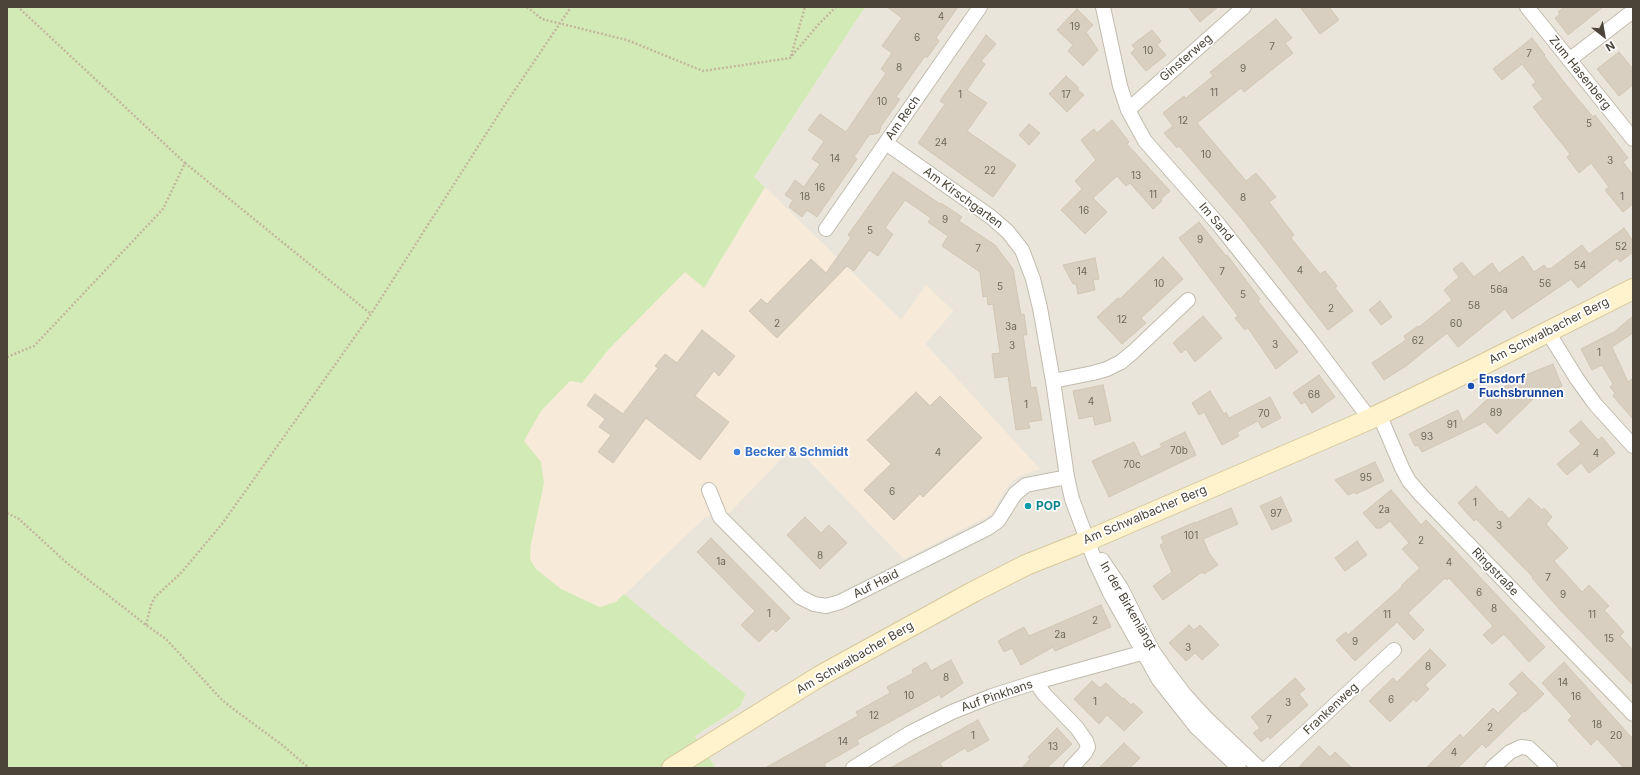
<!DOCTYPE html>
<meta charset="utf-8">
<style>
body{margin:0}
#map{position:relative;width:1640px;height:775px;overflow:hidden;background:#f6f3ec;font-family:Inter,sans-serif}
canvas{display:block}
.frame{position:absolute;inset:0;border:8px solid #4b4439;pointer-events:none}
.north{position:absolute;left:1584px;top:16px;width:40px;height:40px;-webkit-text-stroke:3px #fff;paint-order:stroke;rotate:149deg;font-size:11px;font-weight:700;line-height:16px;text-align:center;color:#4b4439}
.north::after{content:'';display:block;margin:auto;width:14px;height:18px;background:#4b4439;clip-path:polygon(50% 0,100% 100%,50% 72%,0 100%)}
</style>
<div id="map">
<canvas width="1640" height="775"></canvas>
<div class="frame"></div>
<div class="north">N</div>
</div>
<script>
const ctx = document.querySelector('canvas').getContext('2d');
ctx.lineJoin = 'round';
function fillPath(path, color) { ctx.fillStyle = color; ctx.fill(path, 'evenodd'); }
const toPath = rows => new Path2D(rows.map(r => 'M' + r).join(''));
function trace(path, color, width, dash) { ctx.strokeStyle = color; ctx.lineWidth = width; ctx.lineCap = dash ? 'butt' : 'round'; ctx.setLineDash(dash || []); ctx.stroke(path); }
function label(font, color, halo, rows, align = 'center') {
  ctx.font = font + ' Inter,sans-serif'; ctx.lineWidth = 3.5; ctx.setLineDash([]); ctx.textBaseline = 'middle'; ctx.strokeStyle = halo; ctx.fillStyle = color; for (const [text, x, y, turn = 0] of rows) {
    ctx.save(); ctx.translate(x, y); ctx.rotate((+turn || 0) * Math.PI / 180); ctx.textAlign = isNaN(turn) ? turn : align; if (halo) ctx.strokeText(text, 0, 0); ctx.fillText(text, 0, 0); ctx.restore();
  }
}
const residential = toPath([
 [865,7,1633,7,1633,768,716,768,695,736,740,707,746,694,624,594,705,517,730,512,794,445,904,559,986,517,992,513,1006,488,1013,480,1021,475,1039,469,925,344,953,311,926,286,902,321,754,177]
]);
const commercial = toPath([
 [765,187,901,320,926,285,953,311,925,344,1040,469,1021,475,1013,480,1006,488,992,513,986,517,904,559,794,445,730,512,705,517,617,602,600,607,561,589,536,569,530,559,531,544,524,441,541,411,570,381,582,383,609,349,685,271,704,288]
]);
const green = toPath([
 [7,7,865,7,754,177,765,187,704,288,685,272,609,349,582,383,570,381,541,411,524,441,541,462,544,483,531,544,530,559,536,569,561,589,600,607,616,602,624,594,746,694,740,707,695,736,716,768,7,768]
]);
const building = toPath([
 [887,7,958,7,936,38,939,41,927,58,925,56,896,97,900,99,881,126,879,133,869,135,854,157,857,159,817,217,807,210,802,217,789,207,793,200,785,195,795,180,804,187,820,164,812,159,824,141,808,130,820,114,846,132,886,73,881,69,892,53,882,46,902,18,887,7],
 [1188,7,1218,7,1200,22,1188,7],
 [1300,7,1329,7,1339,20,1320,34,1300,7],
 [1564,7,1603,7,1568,35,1555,18,1560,14,1558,12,1564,7],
 [1077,9,1093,25,1086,32,1098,50,1083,66,1068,51,1073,45,1057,30,1077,9],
 [1276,19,1292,38,1285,43,1293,53,1244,92,1241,88,1197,123,1246,181,1256,173,1276,197,1269,202,1294,235,1291,238,1320,274,1325,271,1337,286,1335,288,1353,311,1328,330,1241,218,1179,146,1177,148,1164,133,1173,126,1163,113,1184,96,1186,98,1213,76,1210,72,1276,19],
 [1152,30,1161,41,1157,45,1166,55,1146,71,1131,53,1135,49,1132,45,1152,30],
 [986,35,996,44,981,61,985,64,967,90,987,103,967,131,1016,165,993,197,918,143,945,104,940,101,986,35],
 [1532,38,1545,55,1544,56,1567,86,1593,117,1595,115,1628,158,1623,162,1633,175,1633,204,1623,212,1605,190,1609,187,1591,163,1579,173,1567,157,1570,154,1533,107,1543,99,1532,85,1536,82,1522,64,1502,80,1493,69,1532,38],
 [1619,52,1633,69,1633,85,1619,96,1597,69,1619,52],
 [1066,76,1079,88,1077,89,1084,95,1067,112,1049,94,1066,76],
 [1112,120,1129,142,1127,144,1170,191,1161,199,1162,201,1153,209,1130,183,1126,186,1117,176,1093,198,1107,212,1085,234,1061,210,1082,189,1075,181,1096,160,1081,140,1094,129,1097,133,1112,120],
 [1029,124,1040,133,1029,145,1019,135,1029,124],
 [893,172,940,204,941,203,962,217,959,221,995,245,1013,269,1021,315,1024,314,1027,335,1023,335,1031,388,1036,387,1042,420,1028,422,1030,428,1016,430,1008,376,995,378,992,354,1000,353,993,304,988,305,987,296,983,297,980,272,942,246,948,236,928,222,931,218,905,200,885,228,893,234,878,256,869,250,854,271,847,266,777,338,749,311,761,299,767,304,811,259,826,273,851,238,848,235,893,172],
 [1199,222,1226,256,1227,255,1260,299,1258,301,1298,352,1276,369,1248,328,1245,330,1235,318,1238,316,1179,238,1199,222],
 [1624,228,1633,241,1633,252,1620,262,1617,258,1578,288,1571,279,1512,319,1505,309,1458,347,1447,333,1406,366,1384,380,1372,363,1406,340,1404,336,1418,326,1419,327,1452,300,1444,290,1459,277,1453,269,1462,262,1474,277,1492,263,1499,273,1523,256,1534,272,1544,265,1547,269,1549,268,1550,269,1582,245,1589,254,1624,228],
 [1163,257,1183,279,1141,318,1146,323,1122,344,1097,317,1118,298,1120,299,1163,257],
 [1095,258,1099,279,1093,280,1095,290,1078,294,1076,284,1073,284,1063,265,1095,258],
 [1380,301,1392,317,1381,325,1369,310,1380,301],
 [1203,316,1222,338,1195,362,1186,349,1181,353,1173,343,1203,316],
 [1633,316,1633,333,1612,347,1628,382,1633,378,1633,419,1613,396,1615,393,1610,387,1613,384,1602,365,1592,370,1581,349,1614,332,1633,316],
 [702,330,735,356,719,376,714,371,695,396,729,422,700,460,646,418,613,463,598,452,611,435,599,427,605,419,587,405,595,394,623,414,658,368,655,366,665,354,677,363,702,330],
 [1553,364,1562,386,1534,398,1497,434,1485,422,1422,452,1418,445,1415,446,1409,434,1458,410,1463,422,1495,392,1523,376,1553,364],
 [1319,375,1335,397,1312,413,1305,402,1301,404,1293,393,1319,375],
 [1103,385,1111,421,1095,425,1093,416,1079,419,1073,391,1103,385],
 [1210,391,1224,414,1226,412,1229,418,1270,397,1281,418,1262,428,1258,421,1237,432,1239,436,1222,445,1204,412,1199,415,1192,403,1210,391],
 [916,392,930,406,940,396,982,438,923,497,920,494,894,520,864,490,891,464,867,440,916,392],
 [1581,421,1598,440,1602,437,1615,453,1589,473,1581,463,1567,475,1557,464,1581,444,1569,431,1581,421],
 [1185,432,1196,455,1109,497,1092,461,1134,442,1141,457,1162,447,1160,444,1185,432],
 [1375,462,1384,481,1356,494,1355,492,1348,495,1335,480,1375,462],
 [1476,486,1500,512,1502,511,1509,519,1529,498,1542,510,1544,508,1552,517,1546,524,1568,548,1554,561,1582,592,1589,585,1609,606,1604,610,1624,632,1620,636,1633,650,1633,685,1561,611,1532,578,1533,577,1476,519,1474,521,1458,503,1476,486],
 [1391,490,1421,525,1426,520,1452,547,1545,647,1529,662,1504,634,1492,644,1483,635,1493,626,1449,578,1447,580,1445,578,1408,613,1424,630,1414,640,1397,622,1355,661,1336,640,1346,632,1348,635,1402,587,1401,586,1420,568,1402,549,1409,543,1390,521,1381,528,1376,528,1363,513,1391,490],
 [1281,497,1292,521,1272,530,1260,506,1281,497],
 [1231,508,1238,524,1203,539,1209,553,1218,565,1204,574,1202,572,1163,600,1153,586,1172,572,1160,545,1164,543,1161,537,1195,522,1195,523,1231,508],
 [805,517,821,533,829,525,847,543,820,569,787,535,805,517],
 [711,538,790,618,776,632,773,628,759,642,741,625,755,611,697,552,711,538],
 [1357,541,1367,555,1345,571,1335,558,1357,541],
 [1101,605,1111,627,1055,651,1053,647,1021,665,1012,648,1004,652,998,641,1024,627,1029,636,1101,605],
 [1189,625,1194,630,1200,625,1219,645,1202,660,1195,653,1186,661,1169,643,1189,625],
 [1430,649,1446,665,1425,685,1429,689,1416,702,1414,699,1390,722,1369,701,1393,678,1397,682,1430,649],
 [951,660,963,683,941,698,940,694,857,740,859,744,824,764,826,768,765,768,858,716,856,712,890,693,887,687,913,673,912,670,926,662,931,671,951,660],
 [1564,662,1633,739,1633,768,1624,768,1597,739,1591,745,1568,720,1572,716,1542,683,1564,662],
 [1522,672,1544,694,1525,712,1524,711,1486,748,1482,744,1458,768,1426,768,1460,734,1463,738,1493,708,1498,713,1518,693,1509,684,1522,672],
 [1295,678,1305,689,1299,694,1308,705,1270,739,1268,736,1261,742,1253,733,1260,728,1251,717,1295,678],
 [1092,681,1100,688,1106,683,1123,699,1124,698,1131,705,1133,703,1143,712,1124,731,1107,715,1099,724,1074,699,1092,681],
 [978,720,989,740,968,752,965,748,940,763,943,768,890,768,978,720],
 [1057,728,1072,744,1047,768,1022,768,1030,759,1028,757,1057,728],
 [1124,743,1140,758,1130,768,1099,768,1124,743],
 [1319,746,1330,757,1335,752,1352,768,1298,768,1319,746]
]);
const path = toPath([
 [527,7,542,19,627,40,703,71,790,58,818,25,836,7],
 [791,56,805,7],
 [185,163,371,314],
 [7,357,34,346,163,209,185,163,18,7],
 [7,513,19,519,67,563,146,625,166,639,222,700,236,711,281,744,309,768],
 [146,625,151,605,155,597,180,574,222,524,371,314,504,106,571,7]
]);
const street = toPath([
 [1103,7,1120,86,1128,110,1145,141,1219,225,1308,337,1370,419],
 [1527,7,1633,139],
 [1569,60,1633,11],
 [1128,110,1244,7],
 [886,143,991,217,1008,232,1022,250,1033,279,1040,308,1053,381,1067,477,1072,499,1095,561,1110,593,1159,680,1196,727,1239,768],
 [826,229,980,7],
 [1548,332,1577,379,1595,404,1633,446],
 [1053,381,1093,373,1107,369,1121,362,1133,352,1188,300],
 [1379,414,1402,468,1409,481,1421,495,1633,714],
 [709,490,720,517,800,597,814,604,826,606,840,602,988,528,998,521,1015,494,1026,485,1067,477],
 [1102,560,1121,588,1152,650,1169,674,1185,695,1205,717,1259,768],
 [1036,682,1044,694,1077,728,1086,741,1088,747,1085,753,1071,768],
 [853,768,910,733,952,712,992,696,1036,682,1152,650],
 [1267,768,1394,650],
 [1492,768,1510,752,1521,747,1529,748,1550,768]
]);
const secondary = toPath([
 [672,768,820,676,973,592,1026,565,1089,540,1370,419,1482,365,1633,289]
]);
const markers = [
 [1471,386,4,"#1a4fb4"],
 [737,452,4,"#3f7fe0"],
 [1028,506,4,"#0f9aa8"]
];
const numberNames = [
 ["4",941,17],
 ["19",1075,27],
 ["6",917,38],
 ["7",1272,47],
 ["10",1148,51],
 ["7",1529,54],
 ["8",899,68],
 ["9",1243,69],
 ["11",1214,93],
 ["1",960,95],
 ["17",1066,95],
 ["10",882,102],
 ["12",1183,121],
 ["5",1589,124],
 ["24",941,143],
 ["10",1206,155],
 ["14",835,159],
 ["3",1610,161],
 ["22",990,171],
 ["13",1136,176],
 ["16",820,188],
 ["11",1153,195],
 ["18",805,197],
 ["1",1622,197],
 ["8",1243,198],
 ["16",1084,211],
 ["9",945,220],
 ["5",870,231],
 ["9",1200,240],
 ["52",1621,247],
 ["7",978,249],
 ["54",1580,266],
 ["4",1300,271],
 ["14",1082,272],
 ["7",1222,272],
 ["10",1159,284],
 ["56",1545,284],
 ["5",1000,287],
 ["56a",1499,290],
 ["5",1243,295],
 ["58",1474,306],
 ["2",1331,309],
 ["12",1122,320],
 ["2",777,324],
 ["60",1456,324],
 ["3a",1011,327],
 ["62",1418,341],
 ["3",1275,345],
 ["3",1012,346],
 ["1",1599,353],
 ["68",1314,395],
 ["4",1091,402],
 ["1",1026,405],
 ["89",1496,413],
 ["70",1264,414],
 ["91",1452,425],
 ["93",1427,437],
 ["70b",1179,451],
 ["4",938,453],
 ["4",1596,454],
 ["70c",1132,465],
 ["95",1366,478],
 ["6",892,492],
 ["1",1475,503],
 ["2a",1384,510],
 ["97",1276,514],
 ["3",1499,526],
 ["101",1191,536],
 ["2",1421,541],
 ["8",820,556],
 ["1a",721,562],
 ["4",1449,563],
 ["7",1548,578],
 ["6",1479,593],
 ["9",1563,595],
 ["8",1494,609],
 ["1",769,614],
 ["11",1387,615],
 ["11",1592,615],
 ["2",1095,621],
 ["2a",1060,635],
 ["15",1609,639],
 ["9",1355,642],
 ["3",1188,648],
 ["8",1428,667],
 ["8",946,678],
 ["14",1563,683],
 ["10",909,696],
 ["16",1576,697],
 ["6",1391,700],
 ["1",1095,702],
 ["3",1288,703],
 ["12",874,716],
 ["7",1269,720],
 ["18",1597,725],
 ["2",1490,728],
 ["1",973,736],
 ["20",1616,736],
 ["14",843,742],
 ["13",1053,747],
 ["4",1454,753]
];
const streetNames = [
 ["Ginsterweg",1186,58,-41],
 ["Zum Hasenberg",1580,73,51],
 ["Am Rech",903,118,-55],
 ["Am Kirschgarten",963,198,36],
 ["Im Sand",1216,222,50],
 ["Am Schwalbacher Berg",1549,331,-27],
 ["Am Schwalbacher Berg",1145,515,-23],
 ["Ringstraße",1495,572,46],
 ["Auf Haid",876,584,-27],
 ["In der Birkenlängt",1128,606,60],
 ["Am Schwalbacher Berg",855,658,-30],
 ["Auf Pinkhans",997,696,-19],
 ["Frankenweg",1331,709,-43]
];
const transitNames = [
 ["Ensdorf",1479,379],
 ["Fuchsbrunnen",1479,393]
];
const shopNames = [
 ["Becker & Schmidt",745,452]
];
const cultureNames = [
 ["POP",1036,506]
];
fillPath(residential, '#eae5da');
fillPath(commercial, '#f7ead8');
fillPath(green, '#d2eab5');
fillPath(building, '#d8cfc1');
trace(building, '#d3c7b4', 1);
trace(street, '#c2bbae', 16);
trace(secondary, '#d6c79b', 22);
trace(path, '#c4b79f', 2.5, [2, 2]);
trace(street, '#fff', 14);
trace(secondary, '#fff3cd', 20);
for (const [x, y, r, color] of markers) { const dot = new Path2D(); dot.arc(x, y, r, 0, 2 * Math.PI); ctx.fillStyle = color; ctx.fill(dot); trace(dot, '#fff', 1.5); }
label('10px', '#6e675b', null, numberNames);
label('12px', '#4b4439', '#fff', streetNames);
label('bold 12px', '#164399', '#fff', transitNames, 'left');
label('bold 12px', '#366cbe', '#fff', shopNames, 'left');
label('bold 12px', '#0d838f', '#fff', cultureNames, 'left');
</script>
